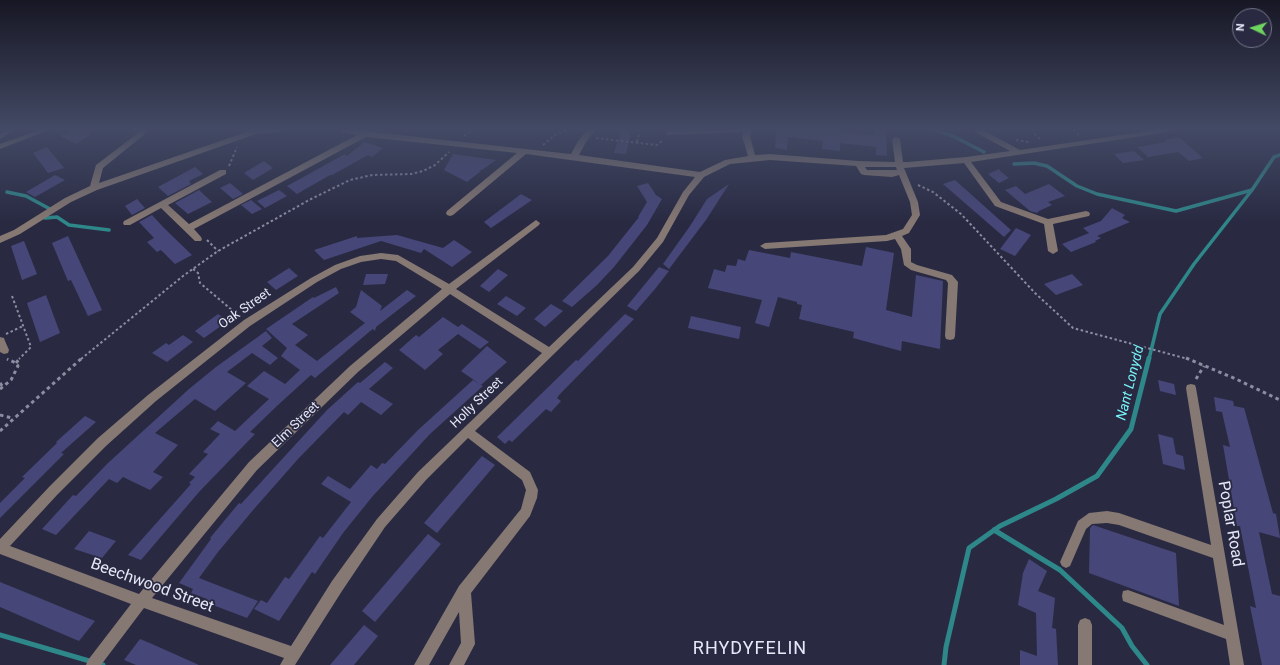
<!DOCTYPE html>
<style>
body{margin:0}
#map{position:relative;width:1280px;height:665px;overflow:hidden;background:#292a42;font-family:Roboto,sans-serif}
canvas{display:block}
.north{position:absolute;left:1232px;top:8px;width:40px;height:40px;box-sizing:border-box;background:#292a42;border:1px solid #75768a;border-radius:50%;rotate:274deg;font-size:11px;font-weight:700;line-height:16px;text-align:center;color:#e6e7f7}
.north::after{content:'';display:block;margin:auto;width:14px;height:18px;background:#6fd35f;clip-path:polygon(50% 0,100% 100%,50% 72%,0 100%)}
</style>
<div id="map">
<canvas width="1280" height="665"></canvas>
<div class="north">N</div>
</div>
<script>
const ctx = document.querySelector('canvas').getContext('2d');
ctx.lineJoin = 'round';
const toPath = rows => new Path2D(rows.map(r => 'M' + r).join(''));
function trace(path, color, width, dash) { ctx.strokeStyle = color; ctx.lineWidth = width; ctx.lineCap = dash ? 'butt' : 'round'; ctx.setLineDash(dash || []); ctx.stroke(path); }
function fillPath(path, color) { ctx.fillStyle = color; ctx.fill(path, 'evenodd'); }
function label(font, color, halo, rows, align = 'center') {
  ctx.font = font + ' Roboto,sans-serif'; ctx.lineWidth = 3.5; ctx.setLineDash([]); ctx.textBaseline = 'middle'; ctx.strokeStyle = halo; ctx.fillStyle = color; for (const [text, x, y, turn = 0] of rows) {
    ctx.save(); ctx.translate(x, y); ctx.rotate((+turn || 0) * Math.PI / 180); ctx.textAlign = isNaN(turn) ? turn : align; if (halo) ctx.strokeText(text, 0, 0); ctx.fillText(text, 0, 0); ctx.restore();
  }
}
const streamFar1 = toPath([
 [935,130,953,136,984,152],
 [1014,164,1034,163,1047,166,1077,186,1097,194,1176,211,1252,190],
 [7,192,26,196,50,209,49,212],
 [45,218,57,217,69,225,109,230],
 [1149,359,1160,314,1194,264,1252,190,1274,157,1280,155]
]);
const stream = toPath([
 [994,530,1060,570,1122,628,1132,646,1147,665],
 [0,635,103,665],
 [944,665,946,647,969,548,1000,526,1056,499,1097,476,1131,429,1149,358]
]);
const building = toPath([
 [71,130,82,130,92,134,76,144,60,136],
 [621,130,632,130,626,154,614,153],
 [777,130,837,130,837,131,875,135,875,130,886,130,887,156,876,155,876,147,840,143,840,151,822,149,823,141,788,137,787,150,775,148],
 [1179,137,1203,158,1189,161,1178,152,1148,157,1137,147,1167,142,1164,140],
 [364,142,383,148,372,157,368,155,332,175,330,175,297,194,287,186,345,154,347,156],
 [47,147,64,168,48,173,33,153],
 [1134,151,1144,160,1123,163,1114,154],
 [453,154,496,160,482,170,479,170,481,171,467,182,444,170],
 [264,161,273,168,253,180,244,173],
 [195,167,203,174,189,181,191,184,168,196,158,187],
 [999,169,1000,171,1009,178,999,183,988,174],
 [55,175,65,180,35,197,26,192],
 [955,180,1011,230,1004,237,943,184],
 [230,183,243,194,233,199,220,188],
 [648,183,656,195,662,199,647,225,614,267,597,285,572,307,562,301,608,256,639,217,638,217,647,202,637,186],
 [729,184,706,220,669,269,663,264,690,226,707,199],
 [1049,184,1065,196,1048,202,1052,205,1039,211,1037,213,1030,211,1005,190,1016,186,1025,194],
 [199,190,212,202,188,214,175,203],
 [279,190,287,196,265,208,257,201],
 [521,194,532,200,491,228,484,222],
 [137,199,145,208,132,215,125,206],
 [251,200,262,209,252,214,241,205],
 [1112,208,1125,215,1122,218,1130,222,1097,236,1101,238,1095,241,1096,242,1071,252,1062,244,1089,233,1083,228,1101,221],
 [152,215,164,228,192,255,175,264,161,250,157,252,147,242,154,238,139,222],
 [1016,228,1031,235,1015,256,1000,249],
 [397,235,443,248,454,240,472,252,452,267,424,249,421,253,381,241,324,260,314,250,357,236,357,238],
 [68,236,102,310,88,316,71,280,68,281,52,243],
 [24,241,37,274,22,280,11,246],
 [866,247,894,253,886,310,912,317,916,275,943,281,940,349,902,341,901,351,853,338,854,332,799,319,802,305,797,304,797,302,778,297,769,327,755,323,762,300,708,288,714,269,725,272,727,265,736,266,738,259,745,261,749,250,790,258,791,252,862,266],
 [659,267,669,271,655,289,636,311,627,306],
 [289,268,298,276,276,290,267,282],
 [498,269,508,275,489,292,480,286],
 [366,274,388,274,385,284,363,285],
 [1072,274,1083,285,1056,295,1044,284],
 [336,287,339,293,292,324,308,335,295,345,317,361,365,323,350,312,356,307,361,290,382,306,380,311,407,290,416,296,376,327,375,331,373,329,369,332,315,378,311,375,278,405,250,432,255,434,199,492,141,560,128,555,191,484,189,483,195,477,189,474,208,454,203,452,220,434,210,429,218,421,235,431,269,399,247,386,264,371,285,384,300,370,281,356,287,348,266,329,313,297,314,298],
 [46,295,60,333,40,342,27,303],
 [506,296,526,308,517,316,497,304],
 [551,304,563,311,545,327,534,319],
 [218,314,228,321,204,338,195,331],
 [625,314,634,319,560,394,557,398,561,401,551,412,546,409,512,442,509,440,505,444,497,437,576,360,578,361],
 [691,316,741,327,739,339,688,328],
 [443,317,458,327,462,324,489,342,480,349,458,334,438,350,443,354,425,370,399,350,416,335,419,337],
 [266,331,272,338,262,346,278,358,270,365,252,353,227,372,246,383,215,411,195,399,155,433,178,445,153,472,163,477,150,490,123,477,117,483,109,479,56,535,42,529,73,495,76,496,108,463,189,389,216,367],
 [183,335,193,342,167,362,152,353,166,343,169,345],
 [487,346,507,362,481,385,461,371],
 [385,362,393,368,369,389,393,404,381,415,361,402,348,415,344,412,298,459,254,509,218,552,199,578,258,601,247,618,205,602,207,599,191,593,193,589,179,583,211,539,210,538,239,503,241,504,327,410,358,382,360,383],
 [473,380,483,386,430,434,372,497,343,533,315,574,312,572,279,621,254,609,261,600,267,603,285,577,289,579,320,536,323,538,351,502,321,484,328,476,350,489,371,465,377,469,382,463,385,464,418,430],
 [1158,380,1174,384,1176,395,1160,391],
 [1214,397,1233,401,1234,406,1244,408,1245,411,1273,513,1276,514,1280,538,1259,532,1272,594,1280,596,1280,665,1262,665,1250,606,1256,608,1240,526,1237,526,1223,445,1230,447,1222,412,1216,411],
 [85,416,96,422,61,453,64,454,0,518,0,503,25,478,22,477,57,443,56,442],
 [1158,434,1173,438,1176,454,1183,456,1185,470,1163,464],
 [482,456,495,465,437,533,424,523],
 [1093,525,1176,553,1179,606,1089,573,1090,528],
 [89,531,116,541,102,558,74,549],
 [428,534,441,544,375,622,362,611],
 [1029,559,1047,571,1038,591,1055,598,1052,628,1056,629,1058,665,1020,665,1020,650,1037,656,1036,613,1018,605,1023,573],
 [0,582,37,597,95,621,79,641,53,630,0,607],
 [364,625,378,636,354,665,330,665],
 [140,639,152,644,199,665,136,665,124,660]
]);
const pathFar1 = toPath([
 [1031,130,1041,140],
 [1073,130,1080,136],
 [464,136,473,130],
 [596,138,657,145,663,140],
 [1016,140,1029,142],
 [637,142,640,130],
 [543,145,555,135,567,130],
 [229,166,237,147],
 [918,185,933,192,961,214,1035,293,1073,328,1188,359],
 [207,240,218,251],
 [193,269,198,273,200,283,239,316],
 [12,296,31,347,19,359],
 [6,334,23,326],
 [81,359,183,276,218,251,311,199,350,180,372,175,411,174,423,171,435,165,449,152]
]);
const path = toPath([
 [1186,358,1236,379,1280,400],
 [16,363,20,358],
 [1196,379,1204,366],
 [0,383,3,387],
 [0,389,11,380,18,366,16,363,7,359],
 [0,415,12,418],
 [0,431,82,358]
]);
const minor = toPath([
 [6,130,15,130,0,139,0,134,6,130],
 [39,130,49,130,0,149,0,144,39,130],
 [142,130,150,130,103,168,99,183,252,130,284,130,280,132,256,134,97,190,71,202,20,234,0,243,0,236,14,230,65,198,90,186,96,165,142,130],
 [341,130,355,130,571,154,578,141,587,130,595,130,586,142,579,155,700,172,725,160,748,156,742,136,743,132,669,135,666,135,666,131,752,130,750,136,755,155,770,154,859,161,895,162,892,139,896,137,900,139,903,162,907,162,966,157,1010,151,975,132,974,130,983,130,1020,150,1155,130,1173,130,1169,132,971,162,1001,202,1048,219,1086,211,1089,212,1090,214,1089,216,1053,224,1058,251,1053,254,1048,251,1044,224,995,206,964,163,904,168,918,202,920,215,909,233,902,236,911,249,911,262,917,265,952,275,958,282,955,336,954,339,950,340,946,339,945,336,948,283,946,280,911,270,904,265,901,249,895,239,887,241,765,249,760,246,765,243,886,235,903,229,912,215,910,202,899,175,892,177,864,175,861,174,856,166,770,160,730,164,704,177,689,195,663,242,639,271,475,431,530,472,538,490,537,498,530,516,471,593,475,644,464,665,449,665,461,643,459,612,429,665,414,665,459,586,521,509,526,490,522,480,468,438,426,480,385,527,342,591,295,665,280,665,284,658,144,608,101,665,86,665,88,660,131,604,0,554,0,539,49,487,98,438,148,395,244,320,311,278,335,265,360,256,381,253,398,255,449,284,536,220,540,223,539,225,456,289,549,347,633,267,657,238,683,192,695,177,526,154,453,215,450,216,447,215,446,213,447,211,517,153,366,137,194,229,201,237,202,239,201,241,195,241,161,208,130,225,124,225,123,223,124,221,220,170,226,170,226,174,168,205,189,224,357,135,342,132,341,130],
 [865,167,896,167,897,170,867,170,865,167],
 [381,259,396,261,442,289,350,366,249,462,139,594,10,546,57,495,106,446,156,401,250,326,317,282,341,269,361,262,381,259],
 [450,294,542,353,418,472,377,519,332,581,291,646,152,598,257,470,358,372,450,294],
 [0,337,4,338,5,341,9,350,8,353,4,354,0,352,0,337],
 [1191,384,1195,385,1196,388,1244,665,1230,665,1226,639,1123,601,1122,596,1123,591,1128,590,1224,625,1213,558,1119,525,1107,523,1092,524,1086,529,1070,566,1066,568,1062,566,1060,562,1078,521,1089,513,1107,511,1119,513,1211,545,1186,388,1187,385,1191,384],
 [1085,618,1090,620,1092,625,1092,665,1078,665,1078,625,1080,620,1085,618]
]);
const streetNames = [
 ["Oak Street",245,309,-35],
 ["Holly Street",477,403,-44],
 ["Elm Street",296,425,-44]
];
const waterNames = [
 ["Nant Lonydd",1131,383,-76]
];
const nearStreetnames = [
 ["Poplar Road",1230,524,80],
 ["Beechwood Street",152,586,20]
];
const nearQuarternames = [
 ["RHYDYFELIN",750,649]
];
trace(streamFar1, '#2e8789', 3.5);
trace(stream, '#2e8789', 5);
fillPath(building, '#464678');
trace(pathFar1, '#8c8da1', 2, [2.5, 2.5]);
trace(path, '#8c8da1', 3, [3.5, 3.5]);
fillPath(minor, '#867872');
const sky = ctx.createLinearGradient(0, 0, 0, 223);
sky.addColorStop(0, '#171724');
sky.addColorStop(0.58, '#434a65');
sky.addColorStop(1, '#434a6500');
ctx.fillStyle = sky;
ctx.fillRect(0, 0, 1280, 223);
label('13px', '#e6e7f7', '#292a42', streetNames);
label('italic 14px', '#77f5f9', '#292a42', waterNames);
label('16px', '#e6e7f7', '#292a42', nearStreetnames);
ctx.letterSpacing = '1px';
label('18px', '#e6e7f7', '#292a42', nearQuarternames);
ctx.letterSpacing = '0px';
</script>
